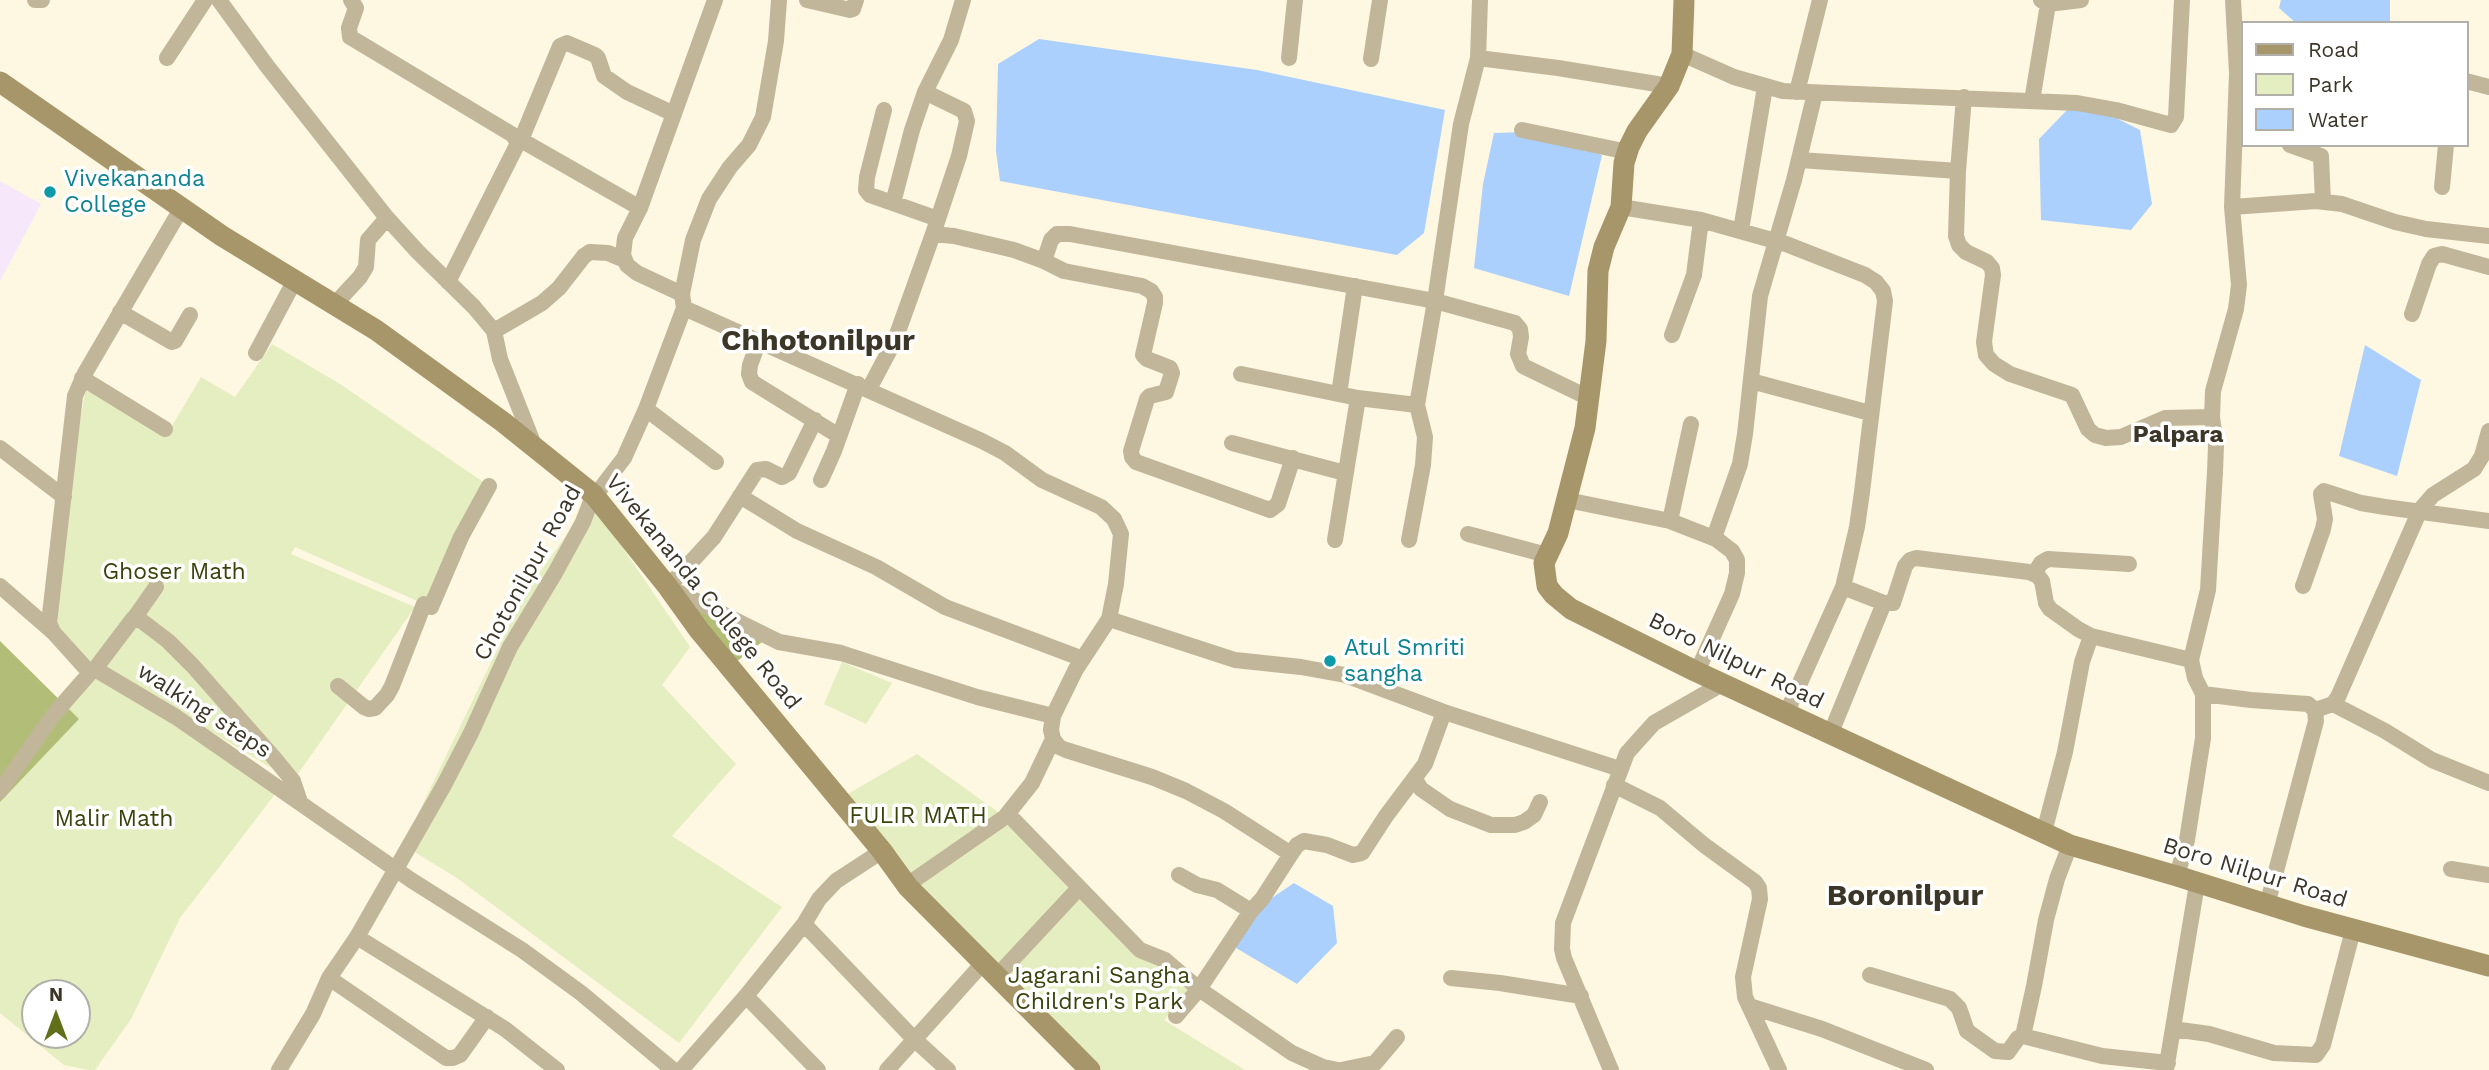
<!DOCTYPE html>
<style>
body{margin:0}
#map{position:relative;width:2489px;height:1070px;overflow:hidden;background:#fef7e2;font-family:"Work Sans",sans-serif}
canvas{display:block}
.legend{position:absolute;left:2241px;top:21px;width:228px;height:126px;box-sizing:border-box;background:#fff;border:2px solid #b1afa9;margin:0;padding:9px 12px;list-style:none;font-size:21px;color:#3b3628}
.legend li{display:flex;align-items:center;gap:14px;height:35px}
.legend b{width:35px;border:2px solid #b1afa9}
.north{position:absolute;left:21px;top:979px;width:70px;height:70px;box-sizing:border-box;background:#fff;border:2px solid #b1afa9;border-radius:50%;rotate:0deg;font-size:19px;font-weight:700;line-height:28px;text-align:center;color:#3b3628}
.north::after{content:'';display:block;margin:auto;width:24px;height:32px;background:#616f1a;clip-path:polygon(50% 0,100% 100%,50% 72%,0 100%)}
</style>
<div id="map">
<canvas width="2489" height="1070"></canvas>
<ul class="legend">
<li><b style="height:9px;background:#a7966a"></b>Road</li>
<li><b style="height:19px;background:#e5eec0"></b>Park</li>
<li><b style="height:19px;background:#abd0fd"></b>Water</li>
</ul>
<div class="north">N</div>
</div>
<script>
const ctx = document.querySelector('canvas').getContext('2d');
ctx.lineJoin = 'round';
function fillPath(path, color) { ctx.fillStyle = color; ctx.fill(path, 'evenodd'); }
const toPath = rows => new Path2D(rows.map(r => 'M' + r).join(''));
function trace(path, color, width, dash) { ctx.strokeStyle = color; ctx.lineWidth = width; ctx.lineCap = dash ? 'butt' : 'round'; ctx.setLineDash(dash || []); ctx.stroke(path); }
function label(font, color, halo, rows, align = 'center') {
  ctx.font = font + ' "Work Sans",sans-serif'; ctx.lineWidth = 7; ctx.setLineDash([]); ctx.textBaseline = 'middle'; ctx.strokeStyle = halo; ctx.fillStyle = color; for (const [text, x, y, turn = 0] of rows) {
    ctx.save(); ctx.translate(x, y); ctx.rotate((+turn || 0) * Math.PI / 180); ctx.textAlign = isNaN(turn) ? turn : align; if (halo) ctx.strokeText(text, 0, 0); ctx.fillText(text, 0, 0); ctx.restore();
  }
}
const education = toPath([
 [0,181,41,204,0,281]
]);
const green = toPath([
 [272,344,340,384,489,486,431,607,295,547,291,554,415,607,293,781,102,666,88,668,52,623,76,444,86,387,166,436,201,377,235,397],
 [591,501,690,647,662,685,736,764,672,836,782,907,679,1043,457,878,403,845,524,594],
 [842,662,892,683,866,724,824,704],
 [101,673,279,789,180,918,131,1019,95,1070,89,1070,64,1065,0,1013,0,783,51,715],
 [35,993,77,993,77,1035,35,1035],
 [917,754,1005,817,1005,821,1069,889,1193,990,1164,1020,1245,1070,1098,1070,907,885,839,799]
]);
const forest = toPath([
 [699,607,762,642,732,665,692,614],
 [0,641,79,719,0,802]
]);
const water = toPath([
 [2281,0,2390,0,2390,23,2296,23,2279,8],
 [1039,39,1257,70,1445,110,1424,233,1397,255,1000,181,996,151,998,64],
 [2068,109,2112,116,2140,130,2152,204,2131,230,2041,220,2039,139],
 [1525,132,1602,155,1569,296,1474,268,1483,184,1494,133],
 [2365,345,2421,380,2397,476,2339,456],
 [1294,883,1333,906,1337,943,1297,984,1236,948,1251,912]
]);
const street = toPath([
 [35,0,42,0],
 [219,0,267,66,387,218,418,252,474,307,494,331,500,359,534,445],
 [351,0,356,8,349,28,350,37,513,135,518,143,448,282],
 [807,0,850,10,853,9,856,0],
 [2048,4,2081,0],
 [1682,54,1734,77,1783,91,2077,103,2116,110,2171,125,2176,117,2182,0],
 [167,58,205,0],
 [1289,58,1295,0],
 [1478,58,1558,68,1669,86],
 [1371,59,1380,0],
 [2466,81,2489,87],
 [925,92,964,111,967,121,959,156,933,234],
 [1797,92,1820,0],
 [1964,97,1958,171,1956,236,1959,245,1966,252,1987,262,1992,268,1993,275,1984,342,1986,355,1994,364,2010,374,2072,395,2088,429,2095,435,2106,438,2121,437,2165,418,2212,417],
 [2032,101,2048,4,2041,0],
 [884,110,867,177,866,190,870,195,938,219],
 [1522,130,1628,152],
 [514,136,640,208],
 [521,140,560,46,567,43,595,55,598,58,604,76,627,92,674,114],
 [2290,145,2321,156,2323,202],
 [1800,160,1958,171],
 [2442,187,2446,145],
 [893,203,912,130,925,92,951,40,963,0],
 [1621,207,1701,220,1786,244,1865,275,1876,282,1883,291,1885,301,1862,492,1857,527,1843,587,1884,603,1830,735],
 [2232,207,2316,201,2342,204,2395,222,2426,229,2489,236],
 [1741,230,1765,87],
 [1044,261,1051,240,1057,234,1070,234,1435,301,1515,323,1520,329,1521,337,1518,354,1523,366,1589,398],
 [682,294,637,273,627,265,623,255,625,238,640,208,715,0],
 [335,304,360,277,366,267,368,240,387,218],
 [684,308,982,441,1005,453,1042,480,1101,507,1114,519,1121,534,1116,584,1109,619,1076,669,1053,716,1051,730,1053,739,1059,747,1066,750,1152,777,1186,791,1224,811,1291,854,1262,899,1251,911,1199,989,1176,1016],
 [120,312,172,342,175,341,190,315],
 [2412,314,2429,264,2434,256,2442,254,2489,267],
 [494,331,542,303,559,288,584,256,590,252,608,253,625,260],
 [1672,335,1694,275,1701,220],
 [759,341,750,365,749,374,752,382,839,436],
 [256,353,295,280],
 [1241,374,1358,398,1417,405,1435,301,1461,124,1478,58,1480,0],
 [82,378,165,429],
 [1751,381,1870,413],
 [869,389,895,340,933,234,954,236,1014,250,1044,261,1064,271,1142,286,1151,291,1155,297,1155,303,1143,355,1147,359,1170,368,1172,373,1166,392,1150,396,1147,399,1131,451,1132,457,1136,462,1270,510,1278,504,1293,458],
 [1339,394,1355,286],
 [646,409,716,462],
 [815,420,789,473,782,477,766,469,757,470,714,537,668,587,779,642,841,653,977,697,1053,716],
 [1232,443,1345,473],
 [0,448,64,497],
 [821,480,834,451,858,384],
 [740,496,797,531,876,567,945,607,1083,659],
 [1567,500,1670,521,1716,539],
 [1670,521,1691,424],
 [1468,534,1547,555],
 [1335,540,1358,398],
 [1409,540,1423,465,1425,437,1417,405],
 [2034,574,2041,563,2048,559,2129,564],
 [0,586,53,632,90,673,95,669,176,717,411,880,522,950,581,993,673,1070],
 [2303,586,2323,529,2325,519,2321,494,2324,491,2361,503,2385,507,2489,521],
 [1884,603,1893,603,1905,566,1910,560,1916,558,2029,572,2038,576,2042,581,2046,603,2050,609,2078,629,2091,636,2191,660],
 [431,607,461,537,489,486],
 [135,617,156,587],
 [1109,619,1235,660,1301,667,1345,675,1444,712,1620,769],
 [53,632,49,623,75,396,85,373,181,209],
 [95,669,132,620,135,617,143,622,168,641,193,666,275,759,293,781,300,802],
 [1697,672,1732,594,1737,573,1737,560,1732,551,1716,539,1716,532,1740,464,1745,434,1760,296,1794,180,1815,93],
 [338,686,364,707,369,709,375,708,387,695,392,686,424,604],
 [2203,694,2251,700,2308,704,2315,710,2316,721,2267,905],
 [2333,704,2385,731,2432,760,2489,783],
 [2315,710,2333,704,2338,697,2420,510,2433,495,2474,469,2482,456,2489,431],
 [1786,714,1843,587],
 [1415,779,1421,789,1450,809,1491,825,1515,825,1524,822,1534,815,1540,802],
 [1614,785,1660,808,1704,845,1755,882,1759,888,1760,899,1743,977,1745,997,1779,1070],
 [0,791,54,714,90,673],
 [1008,814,1140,950,1165,960,1199,989,1292,1053,1323,1067,1338,1070],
 [2044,832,2065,752,2082,662,2091,636],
 [1291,854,1297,845,1304,841,1327,845,1353,855,1362,853,1386,816,1425,764,1444,712],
 [2451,869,2489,875],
 [1179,875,1197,885,1217,890,1251,911],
 [2177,876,2187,840,2203,738,2203,694,2195,678,2191,660,2208,590,2215,472,2216,446,2212,417,2213,391,2236,309,2239,285,2232,207,2237,73,2233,0],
 [907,885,1005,817,1032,783,1053,739],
 [804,924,914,1039,948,1070],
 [357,937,505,1029,557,1070],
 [1870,975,1950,999,1959,1008,1967,1031,1995,1051,2008,1052,2018,1038,2023,1036,2102,1056,2168,1063],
 [997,976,1079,888],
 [329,978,446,1058,453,1058,460,1055,487,1017],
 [1451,978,1500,983,1581,996],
 [746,996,818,1070],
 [1749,1006,1822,1029,1926,1070],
 [2173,1029,2209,1034,2274,1053,2316,1055,2323,1045,2353,930],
 [2023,1036,2034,986,2046,920,2057,879,2070,845],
 [279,1070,313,1014,329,978,357,937,444,785,471,733,510,647,555,573,583,522,591,501,624,458,646,409,684,308,682,294,693,240,709,199,730,167,749,145,763,117,776,41,779,0],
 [681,1070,746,996,804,924,819,899,836,881,882,851],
 [887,1070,984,962],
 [1341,1070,1375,1063,1397,1037],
 [1611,1070,1564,958,1562,949,1563,923,1627,753,1654,723,1722,684],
 [2166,1070,2197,884]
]);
const secondary = toPath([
 [1684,0,1682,54,1669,86,1637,131,1629,147,1624,163,1621,207,1604,247,1598,271,1596,341,1585,428,1558,533,1544,563,1547,586,1554,595,1571,609,1695,671,2070,845,2177,876,2304,916,2489,966],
 [0,82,222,236,376,330,503,422,594,495,668,587,699,630,882,851,908,887,1090,1070]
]);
const markers = [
 [50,192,7,"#0f9aa8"],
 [1330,661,7,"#0f9aa8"]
];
const cultureNames = [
 ["Vivekananda",64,179],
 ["College",64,205],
 ["Atul Smriti",1344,648],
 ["sangha",1344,674]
];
const parkNames = [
 ["Ghoser Math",174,572],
 ["FULIR MATH",918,816],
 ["Malir Math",114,819],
 ["Jagarani Sangha",1099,976],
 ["Children's Park",1099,1002]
];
const streetNames = [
 ["Chotonilpur Road",528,573,-61],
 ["Vivekananda College Road",703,592,51],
 ["Boro Nilpur Road",1736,661,26],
 ["walking steps",204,711,33],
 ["Boro Nilpur Road",2255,873,17]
];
const neighbourhoodNames = [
 ["Palpara",2178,435]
];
const districtNames = [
 ["Chhotonilpur",818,341],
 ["Boronilpur",1905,896]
];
fillPath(education, '#f6e7fb');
fillPath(green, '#e5eec0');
fillPath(forest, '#b2be77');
fillPath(water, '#abd0fd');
trace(street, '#c1b699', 16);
trace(secondary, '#a7966a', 21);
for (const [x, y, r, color] of markers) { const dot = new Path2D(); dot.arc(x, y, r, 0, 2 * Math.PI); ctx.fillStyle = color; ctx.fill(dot); trace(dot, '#fff', 2.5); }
label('23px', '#0d838f', '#fff', cultureNames, 'left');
label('23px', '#3b420c', '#fff', parkNames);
label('23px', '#3b3628', '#fff', streetNames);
label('bold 24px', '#3b3628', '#fff', neighbourhoodNames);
label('bold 30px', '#3b3628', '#fff', districtNames);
</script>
